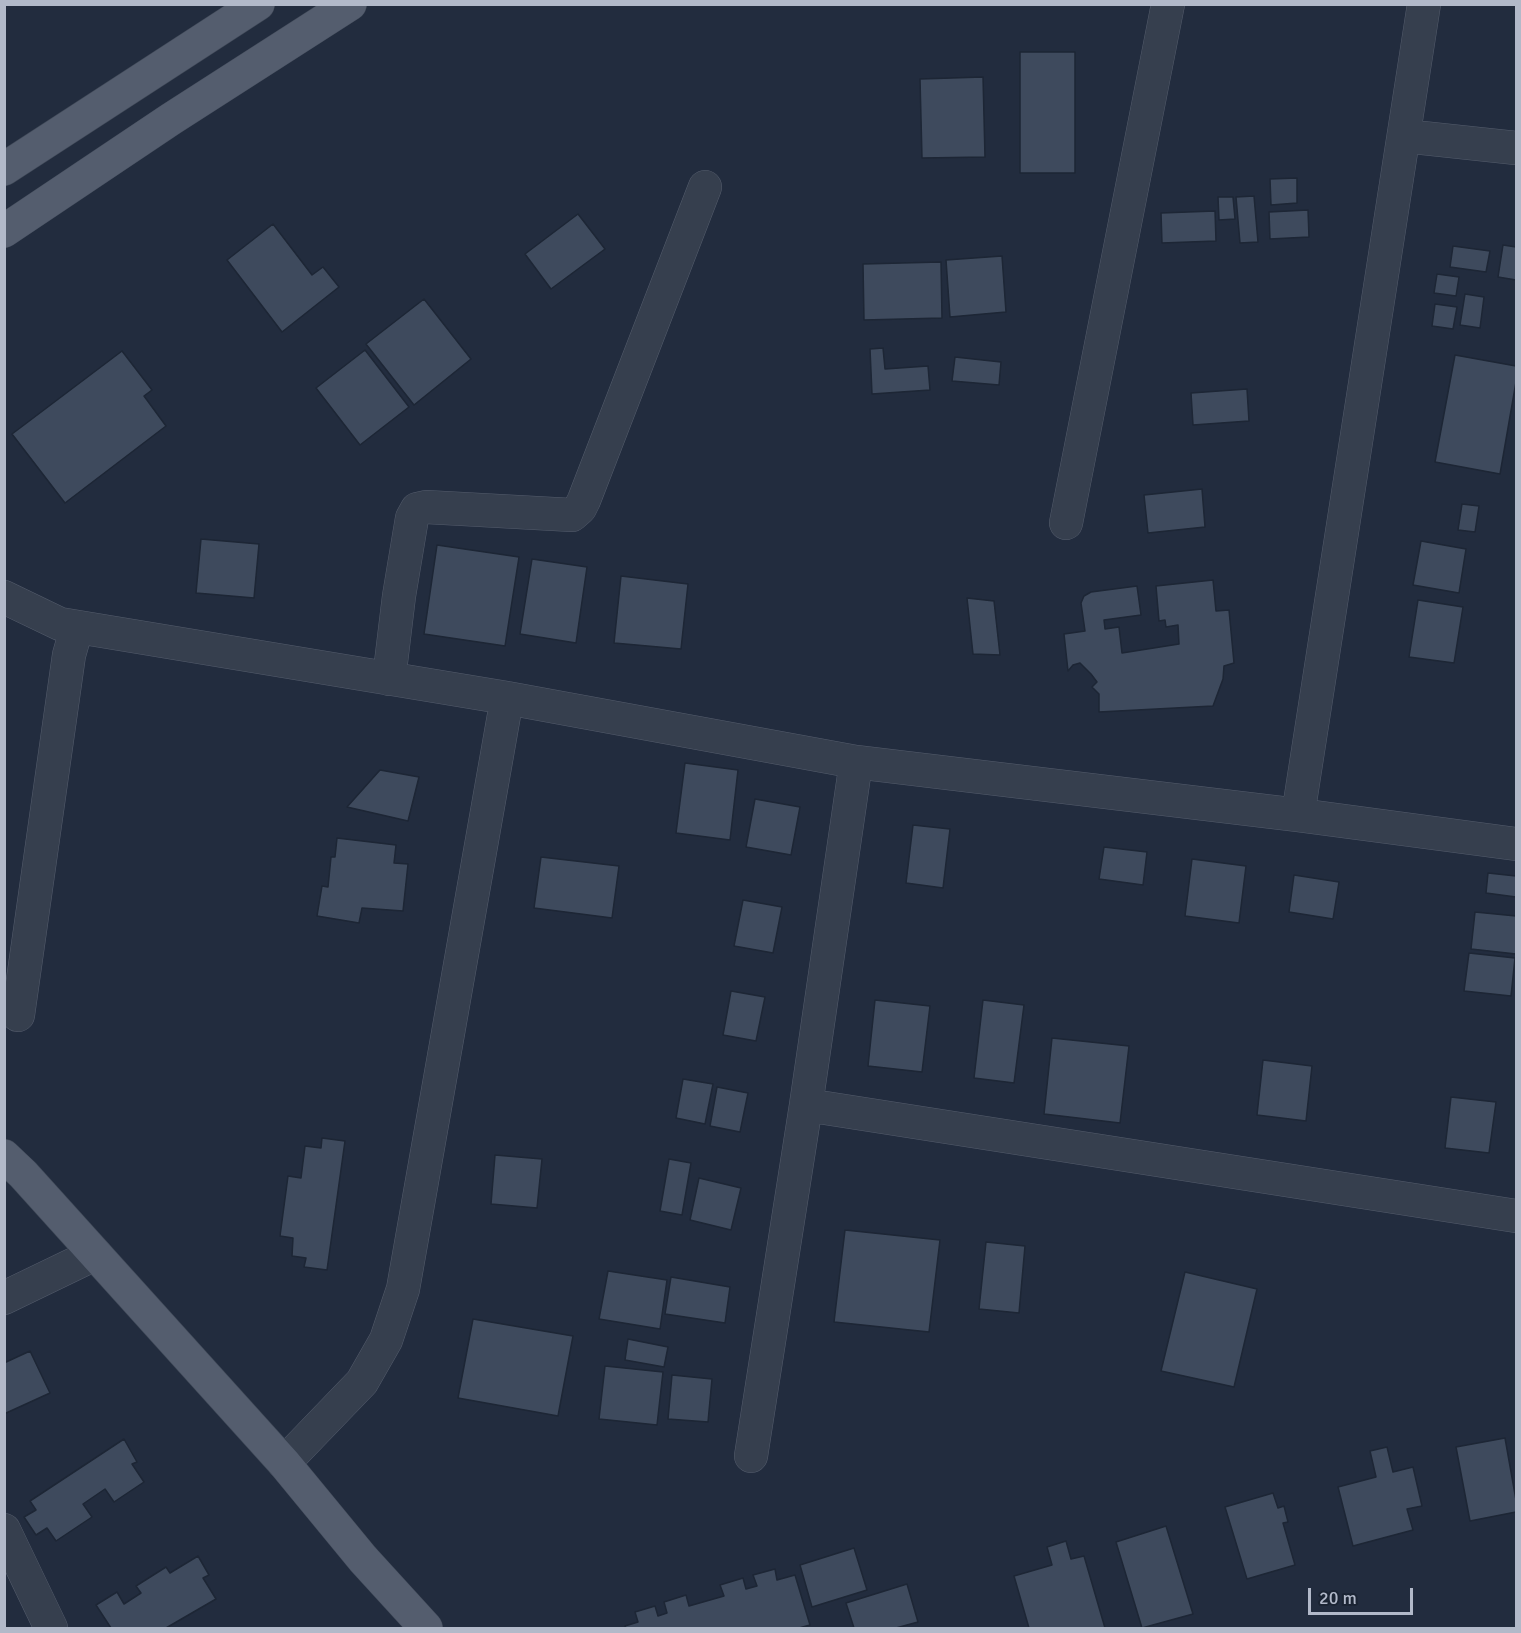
<!DOCTYPE html>
<style>
body{margin:0}
#map{position:relative;width:1521px;height:1633px;overflow:hidden;background:#222c3e;font-family:Signika,sans-serif}
canvas{display:block}
.frame{position:absolute;inset:0;border:6px solid #b2b9c9;pointer-events:none}
.scale{position:absolute;left:1308px;top:1588px;width:105px;height:27px;box-sizing:border-box;border:3px solid #b2b9c9;border-top:0;padding-left:8px;font-size:18px;line-height:21px;white-space:nowrap;color:#b2b9c9;-webkit-text-stroke:4px #1b2433;paint-order:stroke}
</style>
<div id="map">
<canvas width="1521" height="1633"></canvas>
<div class="frame"></div>
<div class="scale">20 m</div>
</div>
<script>
const ctx = document.querySelector('canvas').getContext('2d');
ctx.lineJoin = 'round';
function fillPath(path, color) { ctx.fillStyle = color; ctx.fill(path, 'evenodd'); }
const toPath = rows => new Path2D(rows.map(r => 'M' + r).join(''));
function trace(path, color, width, dash) { ctx.strokeStyle = color; ctx.lineWidth = width; ctx.lineCap = dash ? 'butt' : 'round'; ctx.setLineDash(dash || []); ctx.stroke(path); }
const building = toPath([
 [1020,52,1075,52,1075,173,1020,173,1020,52],
 [983,77,985,157,922,158,920,79,983,77],
 [1297,178,1297,203,1271,205,1270,179,1297,178],
 [1254,196,1258,242,1240,243,1236,197,1254,196],
 [1218,197,1233,197,1235,219,1219,220,1218,197],
 [1308,210,1309,237,1270,239,1269,212,1308,210],
 [1215,211,1216,241,1162,243,1161,213,1215,211],
 [578,214,605,249,551,289,525,254,578,214],
 [273,224,312,275,323,267,339,287,282,332,227,260,273,224],
 [1503,245,1516,247,1516,280,1498,277,1503,245],
 [1453,246,1490,251,1486,272,1450,267,1453,246],
 [1002,256,1006,312,950,317,946,260,1002,256],
 [941,262,942,318,864,320,863,264,941,262],
 [1437,274,1459,277,1456,296,1434,293,1437,274],
 [1465,294,1484,297,1480,328,1460,325,1465,294],
 [424,299,471,359,414,405,366,344,424,299],
 [1435,304,1457,307,1453,329,1432,326,1435,304],
 [883,348,885,369,928,366,930,390,872,394,870,349,883,348],
 [365,350,409,407,360,445,316,388,365,350],
 [122,351,152,390,144,396,166,426,65,503,12,434,122,351],
 [1455,355,1516,366,1516,382,1500,474,1435,462,1455,355],
 [955,357,1001,362,999,385,952,381,955,357],
 [1247,389,1249,421,1193,425,1191,393,1247,389],
 [1202,489,1205,527,1148,533,1144,495,1202,489],
 [1462,504,1479,506,1475,532,1458,530,1462,504],
 [201,539,259,544,254,598,196,593,201,539],
 [1421,541,1466,549,1459,593,1413,585,1421,541],
 [437,545,519,557,505,646,424,634,437,545],
 [532,559,587,567,576,643,520,634,532,559],
 [621,576,688,584,681,649,614,643,621,576],
 [1213,580,1216,611,1229,610,1234,663,1224,666,1223,679,1213,706,1099,712,1099,694,1092,687,1097,682,1091,674,1080,663,1073,665,1068,671,1064,634,1085,631,1081,603,1084,596,1091,592,1137,586,1141,615,1104,620,1105,629,1119,627,1122,653,1179,644,1178,625,1166,627,1165,620,1159,621,1156,586,1213,580],
 [967,598,994,601,1000,655,973,654,967,598],
 [1418,600,1463,607,1454,663,1409,657,1418,600],
 [685,763,738,770,730,840,676,833,685,763],
 [380,770,419,777,408,821,347,807,380,770],
 [755,799,800,807,791,855,746,847,755,799],
 [913,825,950,829,943,888,906,883,913,825],
 [337,838,396,845,394,863,408,864,403,911,362,908,359,923,317,916,322,886,328,887,331,857,335,857,337,838],
 [1104,847,1147,852,1143,885,1099,879,1104,847],
 [541,857,619,866,612,918,534,908,541,857],
 [1192,859,1246,866,1239,923,1185,916,1192,859],
 [1488,873,1516,876,1516,897,1486,893,1488,873],
 [1294,875,1339,882,1333,919,1289,912,1294,875],
 [743,900,782,907,773,953,734,946,743,900],
 [1475,912,1516,916,1516,954,1471,949,1475,912],
 [1469,953,1515,958,1511,996,1464,991,1469,953],
 [731,991,765,997,756,1041,723,1035,731,991],
 [875,1000,930,1006,922,1072,868,1066,875,1000],
 [983,1000,1024,1005,1014,1083,974,1078,983,1000],
 [1052,1038,1129,1046,1120,1123,1044,1114,1052,1038],
 [1263,1060,1312,1066,1306,1121,1257,1115,1263,1060],
 [683,1079,713,1084,705,1124,676,1118,683,1079],
 [717,1087,748,1093,740,1132,710,1126,717,1087],
 [1451,1097,1496,1102,1489,1153,1445,1148,1451,1097],
 [322,1138,345,1141,327,1270,304,1267,306,1258,292,1256,293,1238,280,1236,288,1176,301,1178,305,1146,321,1148,322,1138],
 [495,1155,542,1159,537,1208,491,1204,495,1155],
 [669,1159,691,1163,682,1215,660,1211,669,1159],
 [699,1178,741,1188,731,1230,690,1220,699,1178],
 [845,1230,940,1240,929,1332,834,1322,845,1230],
 [986,1242,1025,1246,1019,1313,979,1309,986,1242],
 [608,1271,667,1280,660,1329,599,1319,608,1271],
 [1185,1272,1257,1289,1234,1387,1161,1371,1185,1272],
 [671,1277,730,1287,725,1323,665,1314,671,1277],
 [473,1319,573,1336,558,1416,458,1398,473,1319],
 [628,1339,668,1347,664,1367,625,1360,628,1339],
 [30,1351,50,1393,4,1414,4,1363,30,1351],
 [605,1366,663,1372,657,1425,599,1419,605,1366],
 [672,1375,712,1379,708,1422,668,1419,672,1375],
 [1505,1438,1516,1500,1516,1512,1470,1521,1456,1447,1505,1438],
 [124,1439,137,1462,132,1464,144,1482,114,1502,105,1489,83,1504,92,1517,56,1541,47,1528,36,1535,24,1517,36,1510,30,1501,124,1439],
 [1387,1447,1393,1472,1413,1467,1422,1506,1407,1509,1413,1530,1353,1546,1338,1487,1376,1477,1370,1451,1387,1447],
 [1273,1493,1278,1508,1284,1506,1288,1522,1283,1523,1295,1565,1247,1579,1225,1507,1273,1493],
 [1166,1526,1193,1614,1142,1628,1116,1542,1166,1526],
 [1066,1541,1071,1559,1084,1556,1105,1628,1029,1628,1014,1576,1052,1565,1047,1547,1066,1541],
 [854,1548,867,1590,812,1607,800,1565,854,1548],
 [198,1556,209,1575,203,1578,216,1599,166,1628,111,1628,96,1605,117,1592,124,1604,141,1593,136,1586,166,1567,170,1573,198,1556],
 [775,1569,777,1580,795,1575,810,1625,799,1628,626,1628,625,1626,638,1622,635,1612,655,1606,658,1616,667,1613,664,1602,686,1595,689,1606,724,1596,720,1585,743,1578,746,1589,757,1586,753,1575,775,1569],
 [907,1584,918,1622,896,1628,854,1628,846,1603,907,1584]
]);
const minor = toPath([
 [1404,136,1516,148],
 [1066,523,1168,4],
 [4,597,60,624,507,698,856,762,1298,815,1516,844],
 [389,679,399,596,412,518,417,509,426,507,572,515,580,508,584,500,705,187],
 [1298,815,1424,4],
 [18,1015,69,655,77,627],
 [806,1105,1516,1216],
 [4,1298,95,1254],
 [751,1456,806,1105,856,762],
 [284,1463,362,1382,386,1340,403,1289,507,698],
 [4,1530,51,1628]
]);
const major = toPath([
 [4,169,258,4],
 [4,231,171,119,350,4],
 [4,1156,23,1174,284,1463,363,1559,426,1628]
]);
fillPath(building, '#3e4a5d');
trace(building, '#1d2635', 1.5);
trace(minor, '#545c6c', 34);
trace(major, '#3f4857', 34);
trace(minor, '#363f4e', 33);
trace(major, '#545d6e', 33);
</script>
